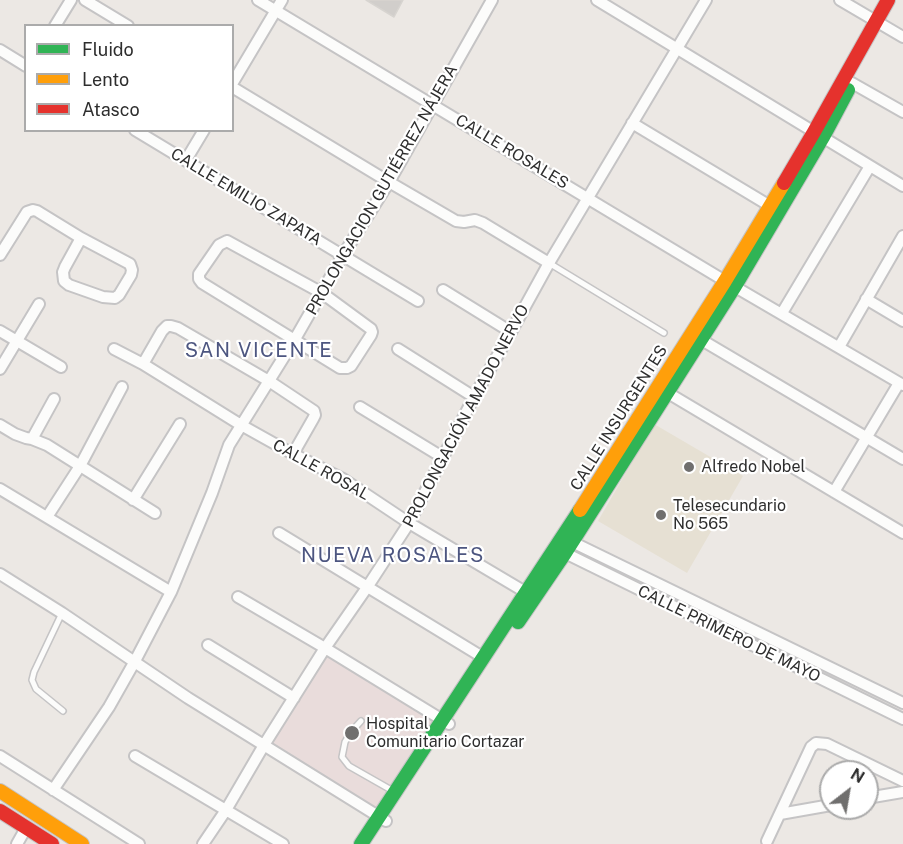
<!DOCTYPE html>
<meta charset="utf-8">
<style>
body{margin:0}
#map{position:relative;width:903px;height:844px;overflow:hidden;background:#ece8e4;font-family:"Public Sans",sans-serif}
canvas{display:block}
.legend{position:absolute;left:24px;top:24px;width:210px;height:108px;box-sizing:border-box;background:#fff;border:2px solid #ababab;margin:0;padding:8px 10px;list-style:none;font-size:18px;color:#2e2e2e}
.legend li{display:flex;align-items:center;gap:12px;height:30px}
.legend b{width:30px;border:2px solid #ababab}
.north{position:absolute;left:819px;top:760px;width:60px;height:60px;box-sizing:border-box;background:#fff;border:2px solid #ababab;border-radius:50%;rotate:31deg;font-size:16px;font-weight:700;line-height:24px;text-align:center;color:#2e2e2e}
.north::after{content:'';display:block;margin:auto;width:21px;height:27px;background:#706f6e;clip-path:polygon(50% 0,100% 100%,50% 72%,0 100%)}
</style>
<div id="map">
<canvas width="903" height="844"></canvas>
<ul class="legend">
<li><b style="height:8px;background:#30b455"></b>Fluido</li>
<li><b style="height:8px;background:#ff9f0a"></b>Lento</li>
<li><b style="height:8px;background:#e5322d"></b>Atasco</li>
</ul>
<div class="north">N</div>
</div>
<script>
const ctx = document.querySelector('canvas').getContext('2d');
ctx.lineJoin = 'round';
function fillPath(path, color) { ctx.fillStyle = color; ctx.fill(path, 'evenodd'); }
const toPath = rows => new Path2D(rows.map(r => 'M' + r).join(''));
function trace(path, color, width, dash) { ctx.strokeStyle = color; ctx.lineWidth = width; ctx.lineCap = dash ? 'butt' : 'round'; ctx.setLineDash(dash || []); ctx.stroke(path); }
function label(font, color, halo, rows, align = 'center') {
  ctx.font = font + ' "Public Sans",sans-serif'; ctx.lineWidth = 4.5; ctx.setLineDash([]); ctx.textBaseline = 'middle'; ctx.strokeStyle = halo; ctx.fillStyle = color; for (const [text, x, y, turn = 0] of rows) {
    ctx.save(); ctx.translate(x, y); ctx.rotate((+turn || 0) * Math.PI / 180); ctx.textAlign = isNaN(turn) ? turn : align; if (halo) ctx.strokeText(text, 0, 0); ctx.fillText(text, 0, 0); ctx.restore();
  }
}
const education = toPath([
 [654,424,743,476,687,573,598,521]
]);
const medical = toPath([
 [327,654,434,723,378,809,271,743]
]);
const building = toPath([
 [366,0,403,0,394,17,366,0]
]);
const lane = toPath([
 [549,263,664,333],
 [62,613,34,672,32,680,36,689,63,711],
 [361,721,351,732,345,742,342,757,349,766,393,791]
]);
const street = toPath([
 [85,0,128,26],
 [258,0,725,281,903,385],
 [597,0,903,186],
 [840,0,903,37],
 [55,26,71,0],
 [0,50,26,66],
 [852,83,903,112],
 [232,84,282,0],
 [232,87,389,182,456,221,464,222,475,220,483,223,549,263],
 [632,123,770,206],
 [135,130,418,301],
 [186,160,204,130],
 [227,241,322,293,371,329,372,332,371,335,351,366,347,368,340,368,202,283,199,279,199,274,219,245,227,241],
 [0,255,27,212,33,210,37,211,81,238,130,264,132,270,131,275,119,295,115,298,103,297,69,285,64,281,63,272,65,267,81,238],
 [443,290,511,332],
 [866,299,903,321],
 [782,313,870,166],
 [0,331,61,367],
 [700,339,903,459],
 [839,347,903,236],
 [114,349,143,364,241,425,293,454,343,479,409,523,532,596],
 [398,349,474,397],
 [143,364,162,331,167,326,171,326,178,328,269,381,314,411,315,415,313,419,293,454],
 [0,369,39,304],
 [668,393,903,533],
 [360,407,442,457],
 [0,425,15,434,26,438,32,439,47,445,155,513],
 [32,439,54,399],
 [0,489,171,592],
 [834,492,899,383],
 [133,500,180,424],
 [47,517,80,466,122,387],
 [279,533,484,658],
 [566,539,903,703],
 [559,550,903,719],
 [0,574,62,613,188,698,386,821],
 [238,597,325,648,449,724],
 [208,645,294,698],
 [0,756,139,844],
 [135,756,283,844],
 [53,790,109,707,135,661,171,592,212,493,229,445,295,339,343,255,389,182,492,0],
 [867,798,903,792],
 [780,814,831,805],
 [767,841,811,747,816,743,827,744,903,781],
 [17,844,26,828],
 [203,844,226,810,264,745,325,648,368,586,409,523,474,397,511,332,549,263,706,0]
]);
const fast = toPath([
 [518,622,565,553,735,286,823,137,848,90],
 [361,844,580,510]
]);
const slow = toPath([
 [580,510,725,281,784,183],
 [0,791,82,844]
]);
const jam = toPath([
 [784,183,814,132,888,0],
 [0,811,52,844]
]);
const markers = [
 [689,467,6,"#706f6e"],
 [661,515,6,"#706f6e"],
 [352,733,8,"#706f6e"]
];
const streetNames = [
 ["CALLE ROSALES",512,152,31],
 ["PROLONGACION GUTIÉRREZ NÁJERA",382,190,-60],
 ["CALLE EMILIO ZAPATA",246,197,31],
 ["PROLONGACIÓN AMADO NERVO",466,416,-62],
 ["CALLE INSURGENTES",619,418,-58],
 ["CALLE ROSAL",321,470,29],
 ["CALLE PRIMERO DE MAYO",729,634,26]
];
const poiNames = [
 ["Alfredo Nobel",701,467],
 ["Telesecundario",673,506],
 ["No 565",673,524],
 ["Hospital",366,724],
 ["Comunitario Cortazar",366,742]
];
const quarterNames = [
 ["SAN VICENTE",259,351],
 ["NUEVA ROSALES",393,556]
];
fillPath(education, '#e6e0d3');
fillPath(medical, '#e9dcdb');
fillPath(building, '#d1cecb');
trace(building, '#d7d4d0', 1.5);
trace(lane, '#c5c4c5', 8);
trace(street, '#c5c4c5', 14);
trace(fast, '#c5c4c5', 16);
trace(slow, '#c5c4c5', 16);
trace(jam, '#c5c4c5', 16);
trace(lane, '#fcfcfb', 5);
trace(street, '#fcfcfb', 10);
trace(fast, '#30b455', 14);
trace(slow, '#ff9f0a', 14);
trace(jam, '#e5322d', 14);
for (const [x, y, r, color] of markers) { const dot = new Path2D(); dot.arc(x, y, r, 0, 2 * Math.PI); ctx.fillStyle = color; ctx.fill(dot); trace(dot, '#fff', 2); }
label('16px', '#2e2e2e', '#fff', streetNames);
label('16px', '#2e2e2e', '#fff', poiNames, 'left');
ctx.letterSpacing = '1.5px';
label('20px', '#4d5680', '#fff', quarterNames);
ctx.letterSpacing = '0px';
</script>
